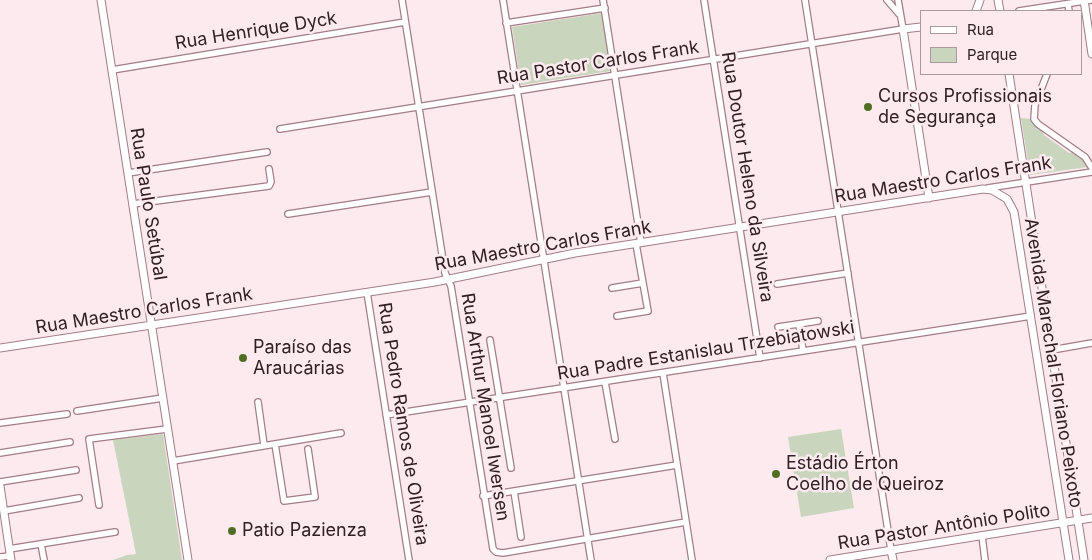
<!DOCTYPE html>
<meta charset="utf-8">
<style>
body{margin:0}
#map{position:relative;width:1092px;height:560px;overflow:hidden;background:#fceaee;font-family:Inter,sans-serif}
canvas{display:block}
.legend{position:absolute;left:920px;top:10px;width:162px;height:65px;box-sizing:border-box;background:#fceaee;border:1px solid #aa999d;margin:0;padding:6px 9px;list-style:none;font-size:15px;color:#302024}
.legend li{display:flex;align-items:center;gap:10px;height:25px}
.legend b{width:25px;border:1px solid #aa999d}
</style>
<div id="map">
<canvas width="1092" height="560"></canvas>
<ul class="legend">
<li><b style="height:6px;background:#fff"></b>Rua</li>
<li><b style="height:14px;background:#c9d6bd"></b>Parque</li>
</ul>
</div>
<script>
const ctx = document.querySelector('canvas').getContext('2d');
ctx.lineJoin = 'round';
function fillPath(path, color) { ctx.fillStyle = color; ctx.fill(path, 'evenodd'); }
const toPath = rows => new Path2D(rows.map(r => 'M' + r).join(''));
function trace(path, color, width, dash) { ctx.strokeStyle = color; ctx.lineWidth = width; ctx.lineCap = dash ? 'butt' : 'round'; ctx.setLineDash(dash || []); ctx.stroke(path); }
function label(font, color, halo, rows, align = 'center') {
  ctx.font = font + ' Inter,sans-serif'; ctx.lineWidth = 5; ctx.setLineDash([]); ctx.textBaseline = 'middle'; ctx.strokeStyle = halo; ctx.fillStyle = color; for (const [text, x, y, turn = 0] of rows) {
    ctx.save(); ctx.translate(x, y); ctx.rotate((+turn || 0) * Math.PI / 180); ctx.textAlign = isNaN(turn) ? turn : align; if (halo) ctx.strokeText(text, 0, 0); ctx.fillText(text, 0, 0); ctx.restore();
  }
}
const green = toPath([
 [602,13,611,71,521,85,512,27],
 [1021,118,1031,119,1033,124,1043,132,1044,135,1069,153,1073,152,1083,159,1088,167,1030,175],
 [841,429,854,508,801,517,788,437],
 [163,434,182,560,113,560,127,555,136,554,113,440]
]);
const minor = toPath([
 [402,0,445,273,451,286,493,549,496,552,503,553,686,522],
 [503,0,591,560],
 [603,0,641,243],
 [704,0,760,358],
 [805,0,891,550],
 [887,0,899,14],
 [1068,4,1069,11],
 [1019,11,1091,0],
 [506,23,605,8],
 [112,70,405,22],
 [1047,74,1035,105,1034,119,1038,124,1085,157,1092,168],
 [280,129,903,29,898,0],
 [128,173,267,152],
 [988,188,1092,172],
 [133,204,269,186,271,182,269,169],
 [288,214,432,192],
 [777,284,848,273],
 [612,288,643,283],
 [367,292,409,560],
 [617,316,648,311,636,244],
 [799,324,803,351],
 [778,327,818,321],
 [490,340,511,468],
 [1052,350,1092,343],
 [663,373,692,560],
 [605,382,615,439],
 [258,402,264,445],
 [77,411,163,398],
 [386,415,1031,316],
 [0,423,67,414],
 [275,444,284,501,315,497,308,449],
 [0,453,70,442],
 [173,461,341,433],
 [0,482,76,470],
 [514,491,521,537],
 [483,496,677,465],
 [99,505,89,439,167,429],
 [4,511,79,498],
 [982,536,985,560],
 [41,544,44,560],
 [9,549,115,532],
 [0,557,10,556]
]);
const major = toPath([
 [101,0,188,560],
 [998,0,1000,11],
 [1084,0,1092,54],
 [976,11,980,0],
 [921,27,903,29,929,198],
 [1009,74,1084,560],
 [0,348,435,282,575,253,983,189,992,190,1007,199,1014,212,1069,560],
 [0,486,11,560],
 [891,550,893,560],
 [830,560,1092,518]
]);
const markers = [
 [868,107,5,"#506e23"],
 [243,358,5,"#506e23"],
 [776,474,5,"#506e23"],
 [232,531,5,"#506e23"]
];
const streetNames = [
 ["Rua Henrique Dyck",256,31,-9],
 ["Rua Pastor Carlos Frank",598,63,-9],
 ["Rua Doutor Heleno da Silveira",747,177,81],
 ["Rua Maestro Carlos Frank",943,180,-9],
 ["Rua Paulo Setúbal",148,204,81],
 ["Rua Maestro Carlos Frank",543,246,-10],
 ["Rua Maestro Carlos Frank",144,311,-9],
 ["Rua Padre Estanislau Trzebiatowski",706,351,-9],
 ["Avenida Marechal Floriano Peixoto",1053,363,81],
 ["Rua Arthur Manoel Iwersen",485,407,81],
 ["Rua Pedro Ramos de Oliveira",403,424,81],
 ["Rua Pastor Antônio Polito",944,527,-9]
];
const poiNames = [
 ["Cursos Profissionais",878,97],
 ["de Segurança",878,118],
 ["Paraíso das",253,348],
 ["Araucárias",253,369],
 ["Estádio Érton",786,464],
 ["Coelho de Queiroz",786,485],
 ["Patio Pazienza",242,531]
];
fillPath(green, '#c9d6bd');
trace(minor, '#a37d87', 8);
trace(major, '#a37d87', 9);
trace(minor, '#fff', 5.5);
trace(major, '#fff', 7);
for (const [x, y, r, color] of markers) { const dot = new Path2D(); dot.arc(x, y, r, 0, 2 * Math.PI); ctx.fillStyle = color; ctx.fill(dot); trace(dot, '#fceaee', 2); }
label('18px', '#302024', '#fceaee', streetNames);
label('18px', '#302024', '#fceaee', poiNames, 'left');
</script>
